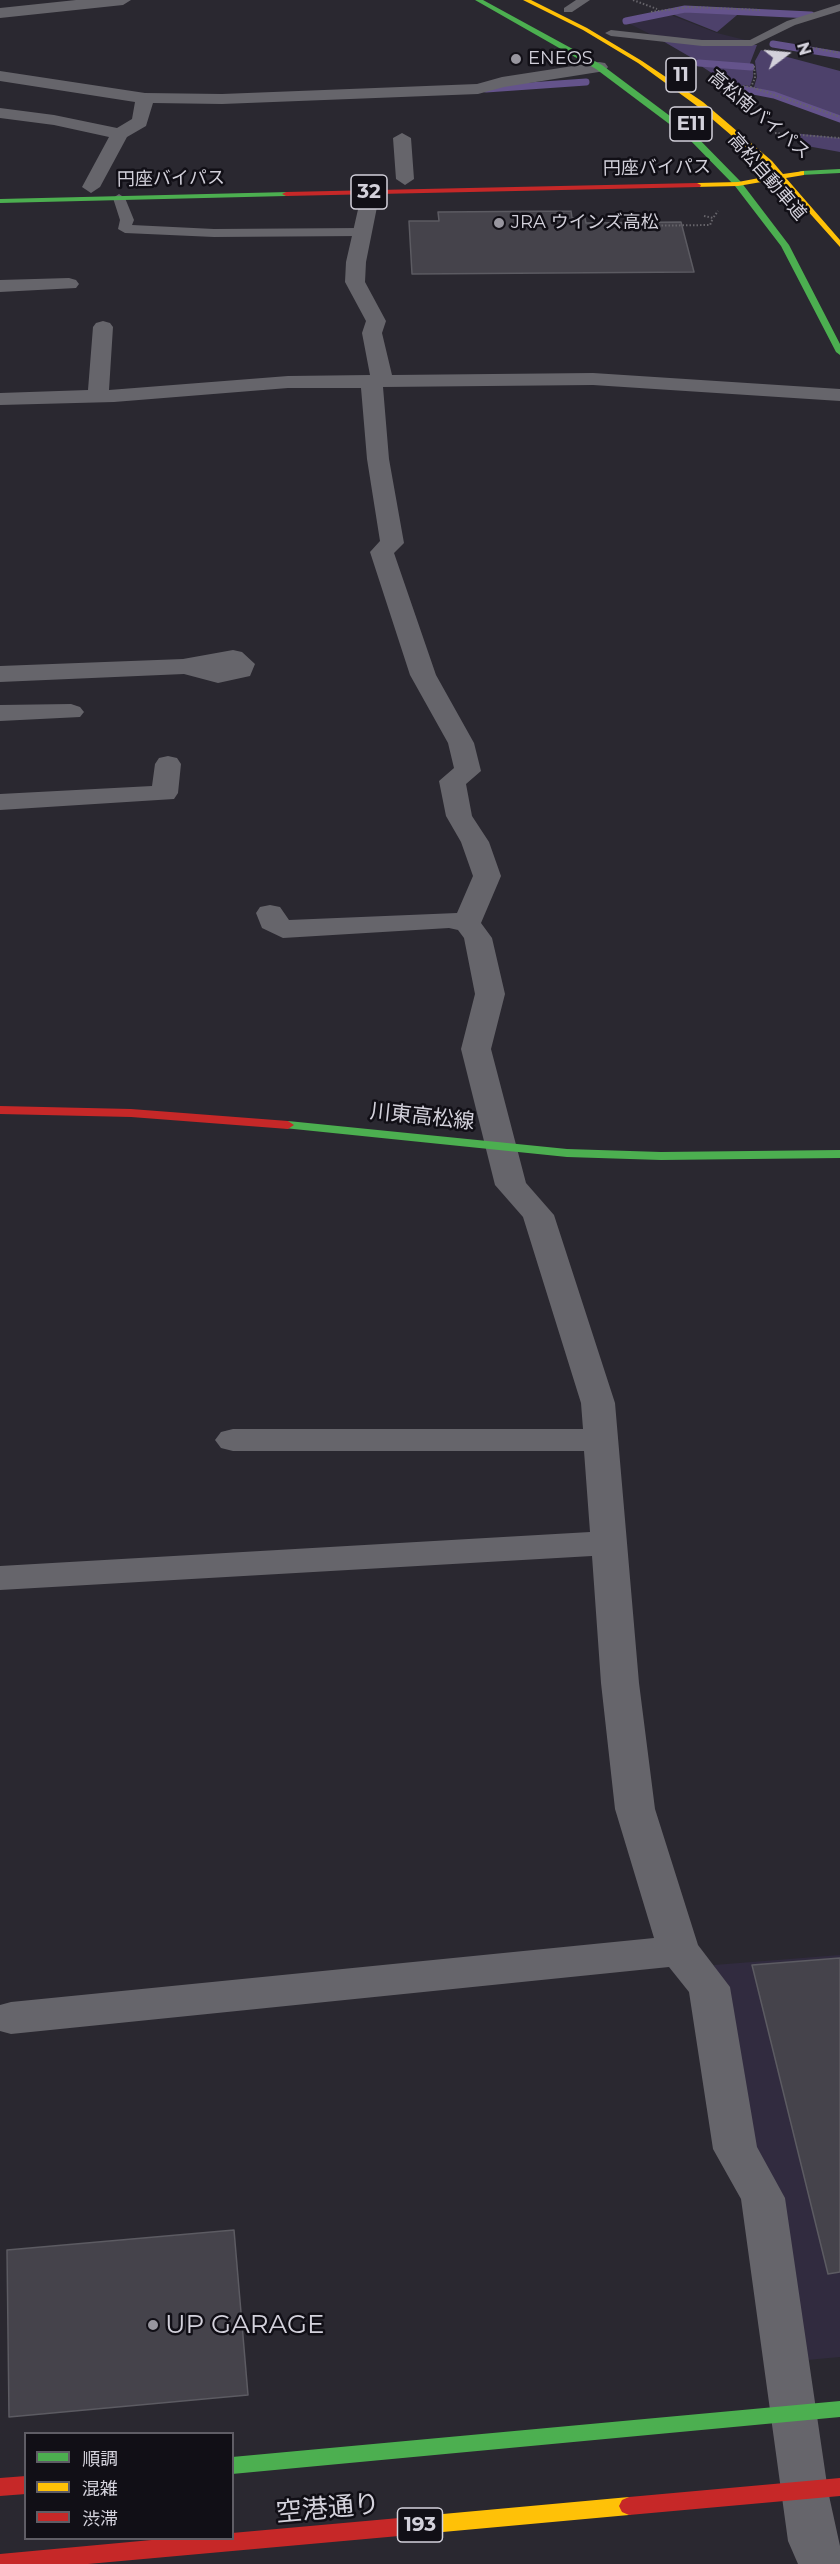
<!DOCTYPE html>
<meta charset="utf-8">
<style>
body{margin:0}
#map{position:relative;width:840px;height:2564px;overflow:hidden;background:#2a2830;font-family:Montserrat,"Noto Sans JP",sans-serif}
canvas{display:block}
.legend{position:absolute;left:24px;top:2432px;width:210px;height:108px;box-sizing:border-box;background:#110f16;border:2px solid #5f5d65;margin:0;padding:8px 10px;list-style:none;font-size:18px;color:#d3d1db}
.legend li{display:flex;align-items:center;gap:12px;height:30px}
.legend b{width:30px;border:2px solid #5f5d65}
.north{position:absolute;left:756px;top:24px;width:60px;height:60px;-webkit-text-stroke:4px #110f16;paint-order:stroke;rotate:74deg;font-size:16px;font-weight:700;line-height:24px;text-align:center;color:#d3d1db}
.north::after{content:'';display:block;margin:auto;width:21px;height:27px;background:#d3d1db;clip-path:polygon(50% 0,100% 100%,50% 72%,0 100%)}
</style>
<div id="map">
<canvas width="840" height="2564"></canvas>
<ul class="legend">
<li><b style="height:8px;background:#4caf50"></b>順調</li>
<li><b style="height:8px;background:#ffc107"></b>混雑</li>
<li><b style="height:8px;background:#c62828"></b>渋滞</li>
</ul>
<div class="north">N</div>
</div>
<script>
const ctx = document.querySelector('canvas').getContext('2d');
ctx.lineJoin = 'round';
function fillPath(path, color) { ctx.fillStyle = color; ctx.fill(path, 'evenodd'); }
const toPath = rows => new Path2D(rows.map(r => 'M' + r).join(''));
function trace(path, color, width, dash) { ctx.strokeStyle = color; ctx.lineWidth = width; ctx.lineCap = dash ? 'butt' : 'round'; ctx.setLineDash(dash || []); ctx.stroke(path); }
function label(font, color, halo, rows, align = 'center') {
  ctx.font = font + ' Montserrat,"Noto Sans JP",sans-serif'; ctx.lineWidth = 5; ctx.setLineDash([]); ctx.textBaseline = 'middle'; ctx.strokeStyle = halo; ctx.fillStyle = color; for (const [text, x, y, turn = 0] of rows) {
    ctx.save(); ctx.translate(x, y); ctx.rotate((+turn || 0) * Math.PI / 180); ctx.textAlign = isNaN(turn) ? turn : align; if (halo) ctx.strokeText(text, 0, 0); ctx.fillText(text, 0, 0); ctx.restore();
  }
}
const built = toPath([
 [663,12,717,33,753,42,699,41,652,35,626,22],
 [840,1955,840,2357,796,2361,743,2124,724,1989,714,1965]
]);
const green = toPath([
 [685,9,718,9,743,10,717,32,672,14,681,13,676,10],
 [661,40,740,45,757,45,749,66,736,66,699,62],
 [761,50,840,71,840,116,754,87,757,77,755,61],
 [698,64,753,67,753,77,750,86,727,83],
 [793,133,840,138,840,152,807,146]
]);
const stream = toPath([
 [626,21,685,9,811,15],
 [773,44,840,55],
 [699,63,751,67],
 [733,87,774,95,840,119],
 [486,89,586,82]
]);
const building = toPath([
 [571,211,572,218,585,218,586,223,681,222,694,272,412,274,409,221,439,221,438,212,571,211],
 [840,1958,840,2272,828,2274,752,1965,840,1958],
 [234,2230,248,2395,9,2417,7,2250,234,2230]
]);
const path = toPath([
 [633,0,657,9],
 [651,12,689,7,760,10],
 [802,46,840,53],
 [754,66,755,78,751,87,840,117],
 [722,84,751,87],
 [775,133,840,138],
 [704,216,713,218,718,211],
 [630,226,710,225,713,218]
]);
const lane = toPath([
 [576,0,590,0,572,12,564,12,564,8,576,0],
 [840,4,840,11,795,25,752,46,702,46,611,36,605,33,611,30,702,40,750,40,787,21,840,4],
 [119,194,125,198,134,220,132,225,214,229,361,228,368,232,361,236,214,237,125,233,118,229,120,220,113,198,119,194]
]);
const street = toPath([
 [76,0,131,0,123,5,0,18,0,8,76,0],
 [599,62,605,63,608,67,605,71,504,87,478,94,222,104,153,103,146,126,127,137,100,187,91,193,82,187,109,137,54,125,0,118,0,108,54,115,117,128,132,119,135,102,0,81,0,71,145,93,222,94,477,84,502,77,599,62],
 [402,133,411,138,414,179,405,185,396,179,393,138,402,133],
 [371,186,380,192,366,262,365,282,386,321,382,333,392,375,593,373,840,389,840,401,593,385,383,387,389,459,404,543,394,553,436,675,474,743,481,771,466,784,472,816,489,842,501,876,481,923,492,938,505,994,491,1049,526,1183,554,1215,615,1403,639,1683,655,1809,698,1945,730,1987,757,2147,785,2198,828,2491,840,2546,840,2564,798,2564,788,2541,741,2199,713,2149,689,1992,669,1967,11,2034,0,2031,0,2005,11,2002,654,1938,615,1809,601,1683,592,1556,0,1590,0,1566,590,1532,584,1451,233,1451,221,1448,215,1440,221,1432,233,1429,583,1429,581,1403,523,1217,495,1185,461,1049,475,994,464,938,458,930,449,928,283,938,262,928,256,913,260,907,270,905,280,907,289,920,457,913,473,876,461,842,446,816,439,781,454,768,448,743,410,675,370,552,380,541,367,459,361,388,288,388,114,402,0,405,0,393,88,390,93,327,96,323,103,321,110,323,113,327,109,390,288,376,370,375,362,333,366,321,345,282,346,262,362,192,371,186],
 [69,278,76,280,79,284,76,288,0,292,0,280,69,278],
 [233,650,242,652,255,664,250,676,218,683,184,674,0,682,0,666,183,659,233,650],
 [71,704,80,707,84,712,80,717,0,721,0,705,71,704],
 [168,756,177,758,181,764,178,793,174,799,0,810,0,794,152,786,155,764,159,758,168,756]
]);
const fast = toPath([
 [475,0,483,0,602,65,694,134,741,182,789,245,840,344,840,355,836,352,781,246,735,186,688,138,596,69,475,0],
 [840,169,840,173,801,175,797,173,801,171,840,169],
 [289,192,289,196,286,196,0,203,0,199,289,192],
 [288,1121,567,1149,661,1152,840,1150,840,1158,661,1160,567,1157,284,1128,282,1125,284,1122,288,1121],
 [840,2401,840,2417,232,2474,232,2457,840,2401]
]);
const slow = toPath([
 [523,0,531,0,587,28,642,61,703,102,772,161,783,174,804,171,804,175,786,178,840,240,840,247,779,179,738,186,694,187,693,185,697,183,738,182,775,175,766,165,697,106,638,63,583,30,523,0],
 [629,2497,636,2500,639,2506,636,2512,629,2515,399,2536,392,2533,389,2527,392,2521,399,2518,629,2497]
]);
const jam = toPath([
 [697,183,701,185,700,187,286,196,282,194,286,192,697,183],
 [0,1106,131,1109,288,1121,294,1125,288,1129,131,1117,0,1114,0,1106],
 [26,2476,26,2494,0,2496,0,2478,26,2476],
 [840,2478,840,2496,629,2515,622,2512,619,2506,622,2500,629,2497,840,2478],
 [399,2518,406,2521,409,2527,406,2533,399,2536,88,2564,0,2564,0,2554,173,2538,232,2538,232,2533,399,2518]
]);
const markers = [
 [516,59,6,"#98969f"],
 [499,223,6,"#98969f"],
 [153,2325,6,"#98969f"]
];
const farPoinames = [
 ["ENEOS",528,59],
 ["JRA ウインズ高松",511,223]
];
const farStreetnames = [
 ["高松南バイパス",759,115,40],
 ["円座バイパス",657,168,-1],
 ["高松自動車道",767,177,49],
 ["円座バイパス",171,179,-1]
];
const shields = [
 [681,75,30],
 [691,124,42],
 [369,192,36],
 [420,2525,45]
];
const shieldNames = [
 ["11",681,75],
 ["E11",691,124],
 ["32",369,192],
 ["193",420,2525]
];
const streetNames = [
 ["川東高松線",422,1117,6]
];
const nearPoinames = [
 ["UP GARAGE",165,2325]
];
const nearStreetnames = [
 ["空港通り",328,2509,-5]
];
fillPath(built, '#312b3f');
fillPath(green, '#4d416b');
trace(stream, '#64538b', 7);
fillPath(building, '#45434b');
trace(building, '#5c5b62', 1.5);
trace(path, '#66646a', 2, [1.5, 2]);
fillPath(lane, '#66656b');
fillPath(street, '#66656b');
fillPath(fast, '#4caf50');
fillPath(slow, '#ffc107');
fillPath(jam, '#c62828');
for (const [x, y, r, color] of markers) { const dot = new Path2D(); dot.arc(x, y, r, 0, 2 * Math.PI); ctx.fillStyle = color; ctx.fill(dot); trace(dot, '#110f16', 2); }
label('18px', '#d3d1db', '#110f16', farPoinames, 'left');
label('18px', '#d3d1db', '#110f16', farStreetnames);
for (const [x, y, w] of shields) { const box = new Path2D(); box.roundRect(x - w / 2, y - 17, w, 34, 4.5); ctx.fillStyle = '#110f16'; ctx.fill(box); trace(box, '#d3d1db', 1.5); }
label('bold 20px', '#d3d1db', null, shieldNames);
label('21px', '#d3d1db', '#110f16', streetNames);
label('26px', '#d3d1db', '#110f16', nearPoinames, 'left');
label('26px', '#d3d1db', '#110f16', nearStreetnames);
</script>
